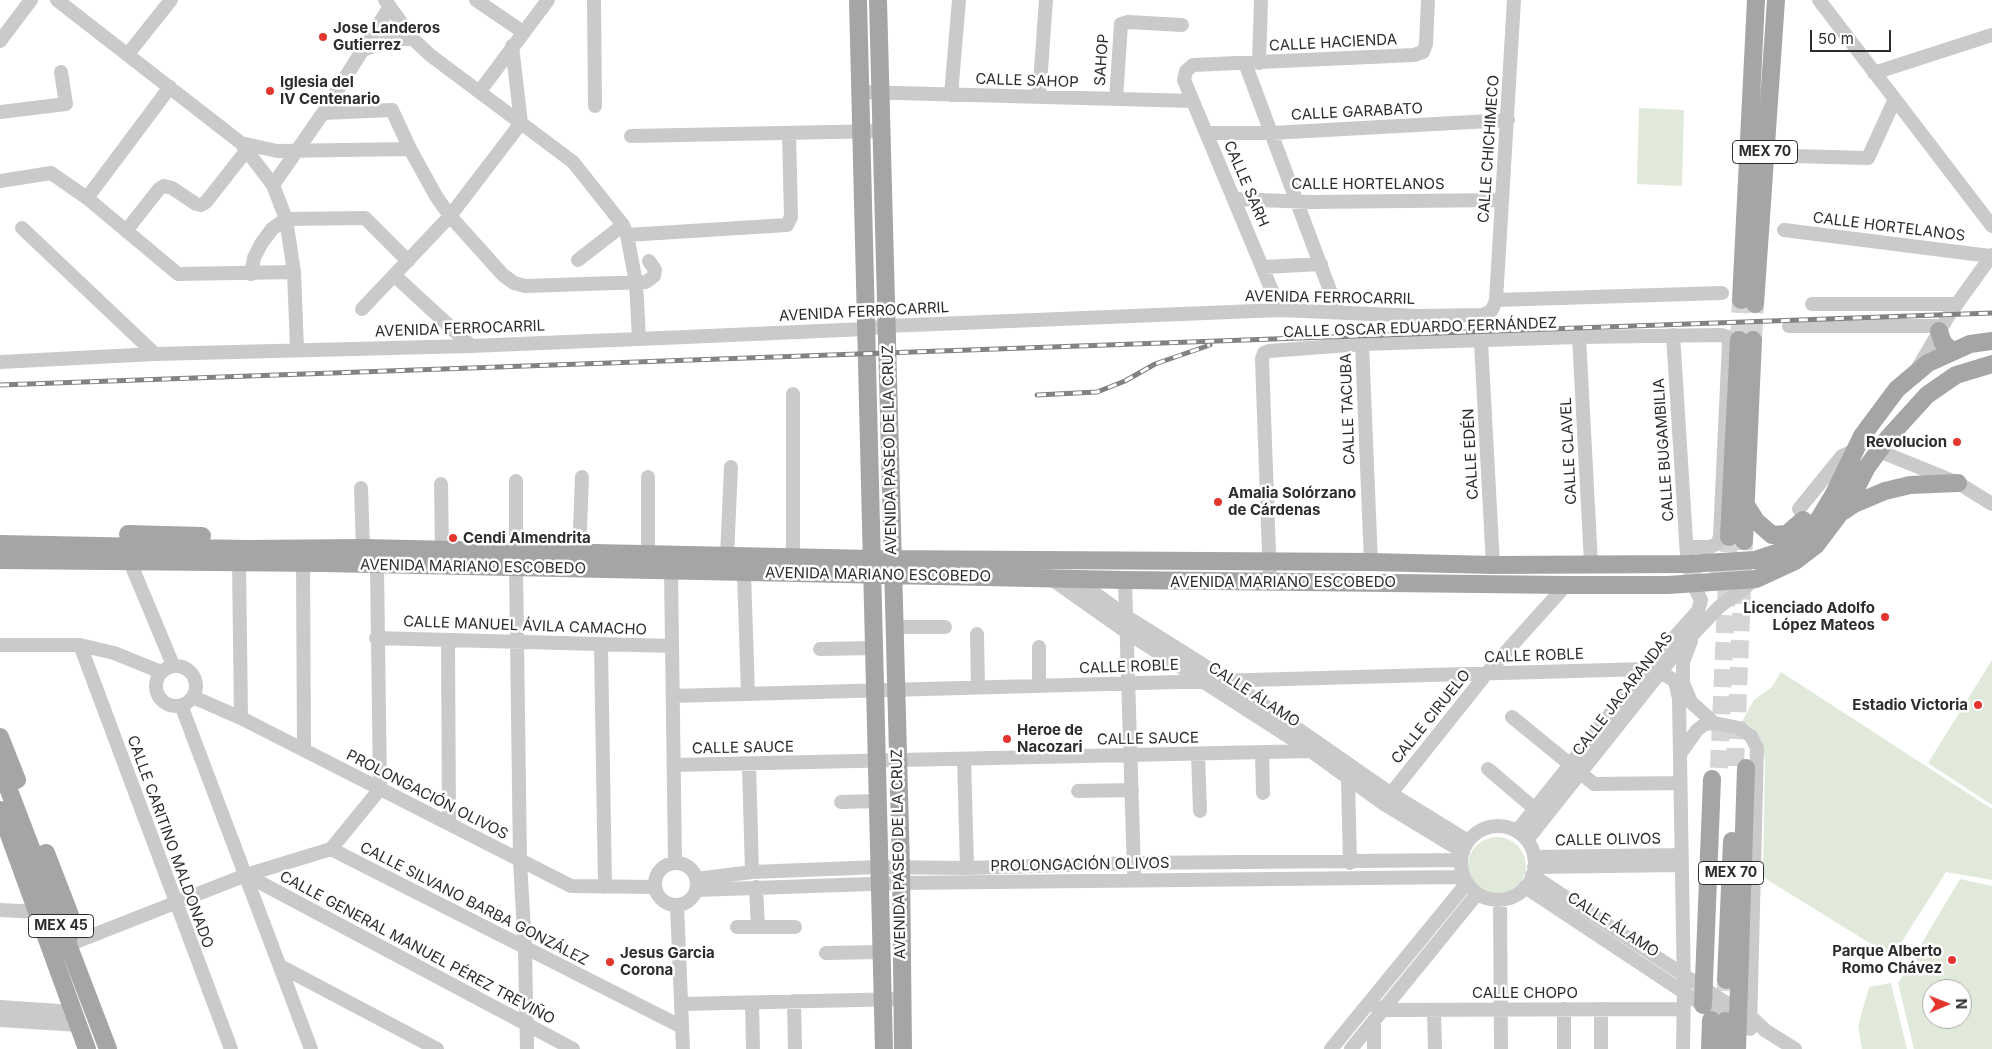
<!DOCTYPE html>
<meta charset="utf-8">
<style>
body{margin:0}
#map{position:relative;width:1992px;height:1049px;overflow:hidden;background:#fff;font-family:Inter,sans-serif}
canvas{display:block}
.north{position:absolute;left:1922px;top:979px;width:50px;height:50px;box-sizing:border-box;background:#fff;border:1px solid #ababab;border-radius:50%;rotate:89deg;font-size:14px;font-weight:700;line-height:20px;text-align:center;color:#2d2d2d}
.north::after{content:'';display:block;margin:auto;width:18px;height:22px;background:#e4352f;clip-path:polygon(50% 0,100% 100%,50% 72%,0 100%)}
.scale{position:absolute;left:1810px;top:30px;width:81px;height:22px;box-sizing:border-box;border:2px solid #2d2d2d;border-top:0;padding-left:6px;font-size:15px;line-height:18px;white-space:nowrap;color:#2d2d2d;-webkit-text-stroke:4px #fff;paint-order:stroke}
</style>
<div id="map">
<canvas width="1992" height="1049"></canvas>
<div class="north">N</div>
<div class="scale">50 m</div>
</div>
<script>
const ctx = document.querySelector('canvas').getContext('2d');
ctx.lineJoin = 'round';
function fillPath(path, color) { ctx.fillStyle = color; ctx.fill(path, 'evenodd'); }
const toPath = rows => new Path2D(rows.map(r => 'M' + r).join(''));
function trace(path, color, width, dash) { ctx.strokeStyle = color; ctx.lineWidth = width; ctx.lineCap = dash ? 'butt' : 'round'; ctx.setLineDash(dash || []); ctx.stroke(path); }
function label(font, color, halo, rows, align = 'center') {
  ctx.font = font + ' Inter,sans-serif'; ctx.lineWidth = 5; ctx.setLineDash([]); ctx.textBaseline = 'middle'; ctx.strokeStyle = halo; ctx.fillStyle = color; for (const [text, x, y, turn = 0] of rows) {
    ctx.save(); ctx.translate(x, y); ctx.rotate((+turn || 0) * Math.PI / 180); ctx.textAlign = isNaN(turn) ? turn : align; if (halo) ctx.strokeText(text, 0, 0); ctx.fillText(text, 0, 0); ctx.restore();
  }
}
const green = toPath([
 [1639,108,1684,110,1682,186,1637,184],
 [1992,660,1992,805,1928,763],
 [1781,672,1992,809,1992,880,1946,872,1892,957,1763,877,1765,761,1762,741,1753,728,1741,723,1754,700,1772,687],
 '1468 866a29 29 0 1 1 58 0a29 29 0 1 1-58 0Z',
 [1960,879,1992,886,1992,1049,1914,1049,1898,983],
 [1932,989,1962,989,1962,1019,1932,1019],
 [1891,983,1907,1049,1862,1049,1858,1026,1869,987]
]);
const majorTunnel = toPath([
 [1739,340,1741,300],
 [1753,340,1755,304],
 [1683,573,1710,572,1721,566,1727,554],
 [1735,766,1744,541],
 [1719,768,1729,537],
 [1725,1018,1726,980]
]);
const minor = toPath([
 [57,0,241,143,273,185,286,219,294,272,297,349],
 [385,0,413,39,430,55,573,162,623,225,627,235,636,282,639,339],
 [476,0,523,32],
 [594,0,595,106],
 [1819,0,1992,226],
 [0,41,31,0],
 [362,50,395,39,413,39],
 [128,54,171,0],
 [1245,63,1338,312],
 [1259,63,1261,0],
 [1874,73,1992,35],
 [480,91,548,0],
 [860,92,1193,101],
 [951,95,959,0],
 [1039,97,1046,0],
 [1116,99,1121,24,1128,22,1182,25],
 [0,112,66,104,61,72],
 [323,113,392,110,410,149,436,196,450,216,503,275,514,283,525,286,646,282,654,276,655,270,649,261],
 [1207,133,1272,133,1508,120],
 [631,136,882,131],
 [241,143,277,151,410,149],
 [1793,156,1868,158,1895,99],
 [0,181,51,173,87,198,178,274,294,272],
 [273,185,323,113,389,8],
 [87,198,170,87],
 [1235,199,1310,202,1501,200],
 [22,228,155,354],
 [1784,230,1990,256],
 [126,231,159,189,164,186,172,188,196,204,201,205,206,202,246,151],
 [627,235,787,225,791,217,789,133],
 [578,260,623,225],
 [1263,267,1321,264],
 [251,274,254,258,261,244,272,229,286,219,365,218,408,261],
 [394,275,471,346],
 [1496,300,1722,293],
 [1812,304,1956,304],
 [362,309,450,216,521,123,512,46],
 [1280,310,1184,80,1186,71,1193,65,1414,55,1423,52,1426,44,1428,0],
 [1789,326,1942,326],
 [1673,335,1687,556],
 [1579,337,1591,563],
 [1481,342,1493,565],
 [1362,344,1371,562],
 [0,362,155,354,471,346,686,337,865,329,887,326,1280,310,1418,316,1483,315,1492,310,1496,300,1514,0],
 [1916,371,1949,315,1992,255],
 [1879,451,1958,483,1992,504],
 [648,477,648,555],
 [441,484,442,550],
 [361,488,363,548],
 [1799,509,1842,456,1854,451],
 [516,552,516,481],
 [579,554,582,477],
 [727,556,731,467],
 [793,556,793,394],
 [1033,560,1050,578,1128,633,1311,751,1384,804,1463,852],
 [130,562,173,665],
 [239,562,241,718],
 [303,563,304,750],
 [516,567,520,861,525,949,527,1049],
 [671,571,675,862],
 [744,573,748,694],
 [1074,578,1127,617,1229,681,1390,793,1468,841],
 [1125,580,1134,872],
 [1270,581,1262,359,1264,353,1269,351,1362,344,1579,337,1721,335,1727,337,1729,343,1720,536,1718,543,1710,547,1687,547],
 [894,627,945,627],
 [977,634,978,687],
 [376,638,672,646],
 [448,641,449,824],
 [1691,641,1683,662,1683,683,1691,702,1714,723],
 [0,645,80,645,114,653,161,672],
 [80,645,231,1049],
 [601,646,605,887],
 [1039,647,1039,686],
 [820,649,875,648],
 '156 686a20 20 0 1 1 40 0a20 20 0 1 1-40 0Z',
 [673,696,1646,669,1667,676,1675,681,1679,699,1684,991,1683,1049],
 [193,697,241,718,571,886,655,887],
 [181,705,311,1049],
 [1512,717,1594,784,1680,783],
 [1262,752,1263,793],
 [1198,754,1200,811],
 [1680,754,1697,730,1705,724,1714,723,1739,728,1751,736,1757,748,1750,1029],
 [964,759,967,868],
 [749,764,752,872],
 [674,765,1311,751,1319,744],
 [1488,769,1535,809],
 [1348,780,1350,863],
 [1078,791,1132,790],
 [1385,801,1487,673,1566,585],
 [841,802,878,801],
 '1461 863a37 37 0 1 1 74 0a37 37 0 1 1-74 0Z',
 [1517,831,1646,669,1698,611,1701,600,1693,584],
 [1527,840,1679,649,1719,607,1756,579],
 [331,849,682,1027],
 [1534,857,1681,855],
 '655 884a21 21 0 1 1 42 0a21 21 0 1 1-42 0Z',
 [1534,867,1681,865],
 [246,875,573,1049],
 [1532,875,1740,1012,1752,1018,1766,1031,1795,1049],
 [696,879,752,872,879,867,967,868,1134,863,1461,860],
 [756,887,758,927],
 [1525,887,1703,1005,1736,1023],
 [696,890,900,883,1464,877],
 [1500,900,1501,1049],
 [677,905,683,1049],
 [0,910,38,912],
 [737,927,795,927],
 [68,945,246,875,331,849,380,789,377,565],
 [826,953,881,952],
 [280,966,437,1049],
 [794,1001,795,1049],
 [752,1003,753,1049],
 [1370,1003,1383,1010,1683,1009],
 [681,1004,902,999],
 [0,1007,74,1012],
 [1564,1009,1564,1049],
 [1434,1010,1435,1049],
 [0,1020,79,1025],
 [1331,1049,1467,883],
 [1351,1049,1477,894],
 [1374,1049,1374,1021],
 [1601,1049,1601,1009]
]);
const major = toPath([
 [858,0,884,1049],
 [878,0,901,867,903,1049],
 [1741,300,1756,0],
 [1755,304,1776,0],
 [1939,331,1943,343,1952,351],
 [1746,505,1756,521,1772,535,1787,534,1803,520],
 [1844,511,1854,504,1885,491,1910,485,1958,483],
 [128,534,202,536],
 [1729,537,1739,340],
 [1744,541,1753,340],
 [0,544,247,549,363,548,873,559,1371,562,1493,565,1687,564,1755,560,1782,551,1801,538,1819,519,1834,494,1862,436,1897,389,1928,363,1970,344,1992,341],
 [0,560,322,563,1125,580,1566,585,1668,585,1756,579,1795,561,1816,545,1850,500,1867,467,1888,438,1927,395,1956,375,1992,364],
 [0,737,17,780],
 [0,767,108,1049],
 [0,810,87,1049],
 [46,853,70,915,72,927,68,939],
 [1726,980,1732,841],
 [1703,1005,1712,779],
 [1710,1049,1711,1020],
 [1724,1049,1725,1021],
 [1737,1049,1746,768]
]);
const rail = toPath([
 [0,385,1992,313],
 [1037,395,1097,392,1125,381,1155,364,1210,345]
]);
const markers = [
 [323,37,5,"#e4352f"],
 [270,91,5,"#e4352f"],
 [1957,442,5,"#e4352f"],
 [1218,502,5,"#e4352f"],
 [453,538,5,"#e4352f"],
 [1885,617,5,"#e4352f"],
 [1978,705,5,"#e4352f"],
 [1007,739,5,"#e4352f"],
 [1952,960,5,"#e4352f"],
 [610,962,5,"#e4352f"]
];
const shields = [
 [1765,152,65],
 [1731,873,65],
 [61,926,65]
];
const shieldNames = [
 ["MEX 70",1765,152],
 ["MEX 70",1731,873],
 ["MEX 45",61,926]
];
const poiNames = [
 ["Jose Landeros",333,28],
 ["Gutierrez",333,45],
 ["Iglesia del",280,82],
 ["IV Centenario",280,99],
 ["Revolucion",1947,442,"right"],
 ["Amalia Solórzano",1228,493],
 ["de Cárdenas",1228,510],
 ["Cendi Almendrita",463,538],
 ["Licenciado Adolfo",1875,608,"right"],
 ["López Mateos",1875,625,"right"],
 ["Estadio Victoria",1968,705,"right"],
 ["Heroe de",1017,730],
 ["Nacozari",1017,747],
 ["Parque Alberto",1942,951,"right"],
 ["Romo Chávez",1942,968,"right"],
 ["Jesus Garcia",620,953],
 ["Corona",620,970]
];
const streetNames = [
 ["CALLE HACIENDA",1333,43,-3],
 ["SAHOP",1102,60,-86],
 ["CALLE SAHOP",1027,81,2],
 ["CALLE GARABATO",1357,112,-3],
 ["CALLE CHICHIMECO",1489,149,-86],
 ["CALLE SARH",1246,184,67],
 ["CALLE HORTELANOS",1368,184],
 ["CALLE HORTELANOS",1889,227,7],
 ["AVENIDA FERROCARRIL",1330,298,1],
 ["AVENIDA FERROCARRIL",864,312,-3],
 ["CALLE OSCAR EDUARDO FERNÁNDEZ",1420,328,-2],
 ["AVENIDA FERROCARRIL",460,329,-2],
 ["CALLE TACUBA",1348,409,-92],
 ["AVENIDA PASEO DE LA CRUZ",890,450,-91],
 ["CALLE BUGAMBILIA",1664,450,-94],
 ["CALLE CLAVEL",1569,451,-93],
 ["CALLE EDÉN",1471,454,-93],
 ["AVENIDA MARIANO ESCOBEDO",473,567,1],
 ["AVENIDA MARIANO ESCOBEDO",878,575,1],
 ["AVENIDA MARIANO ESCOBEDO",1283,582],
 ["CALLE MANUEL ÁVILA CAMACHO",525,626,2],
 ["CALLE ROBLE",1534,656,-2],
 ["CALLE ROBLE",1129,667,-2],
 ["CALLE JACARANDAS",1623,694,-52],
 ["CALLE ÁLAMO",1254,695,33],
 ["CALLE CIRUELO",1431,717,-51],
 ["CALLE SAUCE",1148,739,-1],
 ["CALLE SAUCE",743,748,-1],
 ["PROLONGACIÓN OLIVOS",427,795,27],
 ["CALLE OLIVOS",1608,840,-1],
 ["CALLE CARITINO MALDONADO",170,842,70],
 ["AVENIDA PASEO DE LA CRUZ",899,854,-91],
 ["PROLONGACIÓN OLIVOS",1080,865,-1],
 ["CALLE SILVANO BARBA GONZÁLEZ",474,904,27],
 ["CALLE ÁLAMO",1613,925,33],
 ["CALLE GENERAL MANUEL PÉREZ TREVIÑO",417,948,28],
 ["CALLE CHOPO",1525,993]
];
fillPath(green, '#e1eada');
trace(majorTunnel, '#d5d5d5', 18, [18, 9]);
trace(minor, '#cacaca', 14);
trace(major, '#a5a5a5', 18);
trace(rail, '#828282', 5);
trace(rail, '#fff', 3, [9]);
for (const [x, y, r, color] of markers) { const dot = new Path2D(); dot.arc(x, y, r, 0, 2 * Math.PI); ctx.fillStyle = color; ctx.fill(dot); trace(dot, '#fff', 2); }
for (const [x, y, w] of shields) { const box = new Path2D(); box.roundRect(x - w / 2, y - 11.5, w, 23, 4); ctx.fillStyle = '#fff'; ctx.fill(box); trace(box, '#2d2d2d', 1); }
label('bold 14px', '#2d2d2d', null, shieldNames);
label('bold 15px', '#2d2d2d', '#fff', poiNames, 'left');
label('15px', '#2d2d2d', '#fff', streetNames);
</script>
